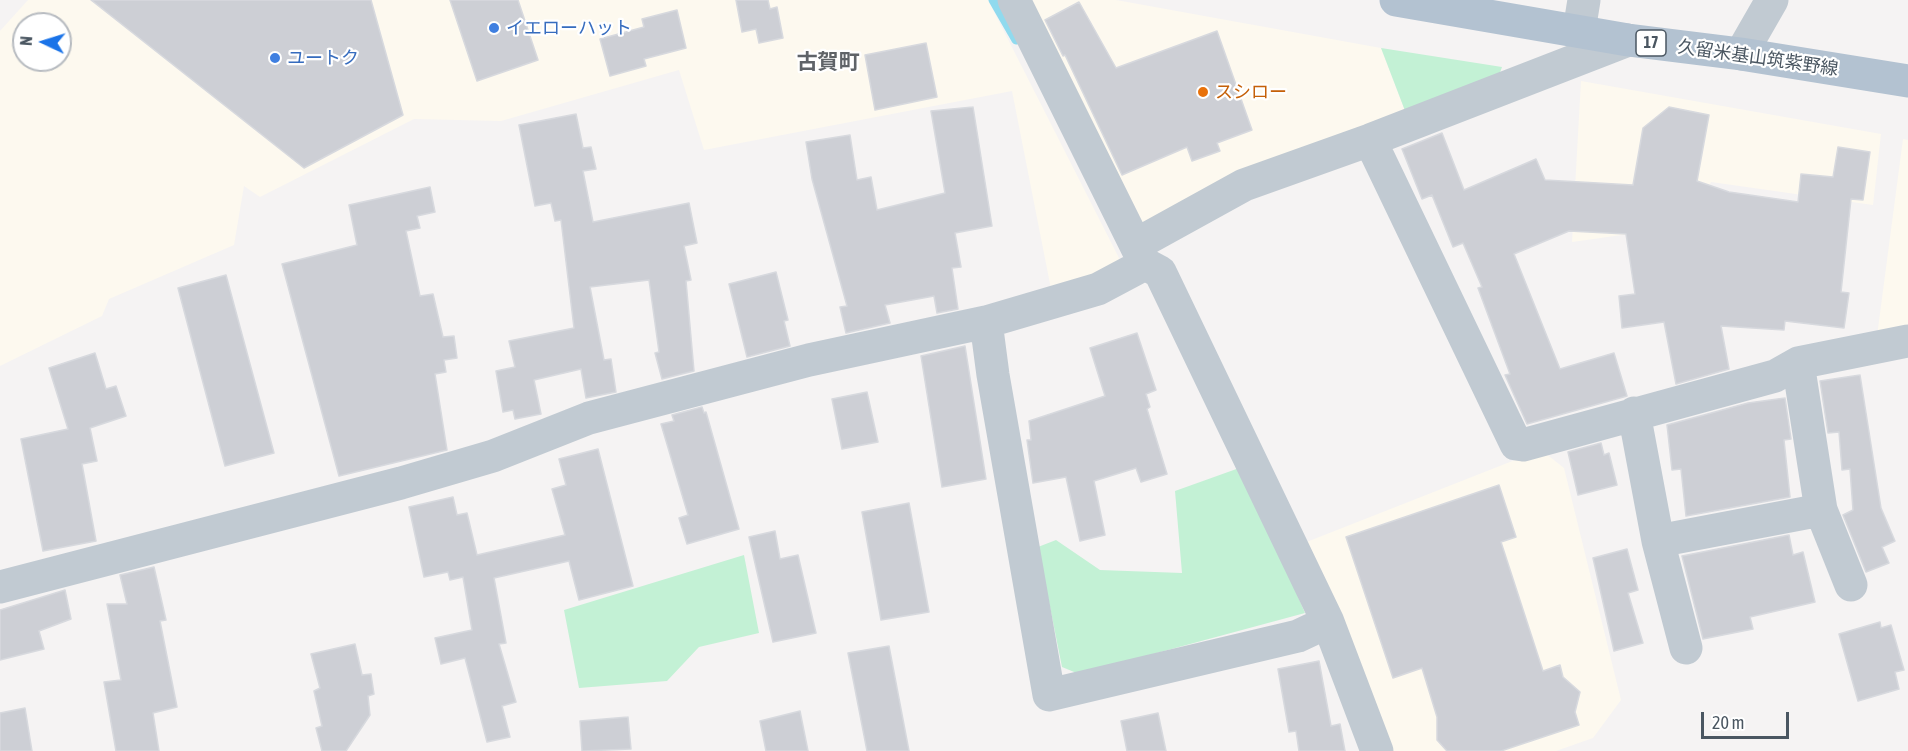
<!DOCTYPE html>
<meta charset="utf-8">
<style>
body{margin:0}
#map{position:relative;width:1908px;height:751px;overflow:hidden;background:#f5f3f3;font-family:"Asap Condensed",sans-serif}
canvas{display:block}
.north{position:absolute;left:12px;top:12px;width:60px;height:60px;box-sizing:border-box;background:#fff;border:2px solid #b7bbc0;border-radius:50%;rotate:274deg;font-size:16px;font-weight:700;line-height:24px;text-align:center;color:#4a5661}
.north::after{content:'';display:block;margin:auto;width:21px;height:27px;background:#1a73e8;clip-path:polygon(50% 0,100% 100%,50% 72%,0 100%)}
.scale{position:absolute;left:1701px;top:712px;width:88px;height:27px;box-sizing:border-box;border:3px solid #4a5661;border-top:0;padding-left:8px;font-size:18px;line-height:21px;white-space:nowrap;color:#4a5661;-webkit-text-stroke:4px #fff;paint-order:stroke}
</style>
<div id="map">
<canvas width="1908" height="751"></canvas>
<div class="north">N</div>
<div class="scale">20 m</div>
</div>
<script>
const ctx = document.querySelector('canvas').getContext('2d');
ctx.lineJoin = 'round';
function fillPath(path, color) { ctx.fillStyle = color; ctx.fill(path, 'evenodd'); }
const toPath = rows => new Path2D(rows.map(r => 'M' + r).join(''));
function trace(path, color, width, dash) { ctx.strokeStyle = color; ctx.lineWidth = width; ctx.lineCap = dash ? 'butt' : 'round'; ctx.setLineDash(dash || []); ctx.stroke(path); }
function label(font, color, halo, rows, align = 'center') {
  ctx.font = font + ' "Asap Condensed","Noto Sans JP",sans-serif'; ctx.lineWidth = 4.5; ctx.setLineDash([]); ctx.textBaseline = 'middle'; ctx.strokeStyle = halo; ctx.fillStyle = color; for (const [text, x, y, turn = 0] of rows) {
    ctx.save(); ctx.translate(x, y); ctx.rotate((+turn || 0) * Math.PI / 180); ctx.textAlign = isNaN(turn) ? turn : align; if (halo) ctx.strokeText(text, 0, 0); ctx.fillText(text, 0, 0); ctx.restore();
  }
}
const commercial = toPath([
 [28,0,988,0,1121,262,1052,294,1012,91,704,150,679,70,501,121,414,119,260,197,244,186,234,245,109,299,102,316,0,366,0,31],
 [24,24,60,24,60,60,24,60],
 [1024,0,1116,0,1381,48,1407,116,1145,230],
 [1581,81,1881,134,1873,205,1711,182,1693,225,1572,242],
 [1903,139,1908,140,1908,331,1877,336],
 [1545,453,1564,468,1621,700,1593,738,1556,751,1383,751,1304,543,1515,460]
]);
const green = toPath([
 [1381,48,1502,67,1497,81,1407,116],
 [1242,467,1305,613,1079,674,1062,667,1038,547,1056,540,1100,570,1182,573,1175,491],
 [744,555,759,633,699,647,667,681,579,688,564,610]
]);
const stream = toPath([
 [993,0,1016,40]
]);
const building = toPath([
 [91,0,371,0,403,115,304,168,91,0],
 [450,0,518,0,538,60,477,81,450,0],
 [736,0,768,0,770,9,777,7,783,38,759,43,756,29,742,32,736,0],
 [1079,2,1116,68,1217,31,1252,130,1217,143,1220,151,1192,161,1187,147,1122,175,1065,55,1063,56,1045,20,1079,2],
 [677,10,686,48,644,59,646,66,610,76,600,39,644,27,642,19,677,10],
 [926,43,937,97,875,110,865,55,926,43],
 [973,107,992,226,955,233,961,267,952,268,958,309,937,313,934,296,885,305,890,323,846,333,840,307,847,306,812,179,806,142,850,135,857,180,871,177,877,210,945,193,931,111,973,107],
 [1669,107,1709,115,1697,181,1729,192,1798,202,1801,174,1833,177,1838,147,1870,152,1863,200,1851,199,1841,292,1849,293,1844,328,1785,321,1784,330,1721,326,1729,369,1676,384,1664,322,1622,328,1619,296,1635,294,1626,234,1569,231,1514,254,1560,369,1614,353,1627,396,1527,424,1505,375,1510,374,1478,288,1482,287,1463,243,1453,247,1432,195,1422,199,1402,149,1442,133,1464,190,1536,159,1545,180,1633,185,1643,128,1669,107],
 [576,114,583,148,591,147,596,169,583,171,593,222,689,203,697,243,684,246,691,280,686,281,694,371,662,379,655,353,659,352,649,280,590,287,604,360,611,359,616,392,586,398,581,369,534,380,541,414,515,419,513,410,503,412,496,371,515,367,509,341,574,328,561,220,555,221,551,203,535,206,519,125,576,114],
 [430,187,435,212,417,216,420,228,406,231,420,296,433,294,443,337,454,336,457,358,444,360,446,372,435,374,447,450,339,476,282,264,357,245,349,205,430,187],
 [776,272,788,320,784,321,790,346,747,357,729,284,776,272],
 [226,275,274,453,225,466,178,288,226,275],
 [1137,333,1156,390,1146,394,1150,407,1147,409,1167,474,1141,482,1136,468,1094,481,1105,535,1080,541,1066,477,1033,483,1027,440,1031,440,1029,421,1105,396,1090,348,1137,333],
 [965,346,986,479,942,487,921,356,965,346],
 [95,353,106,389,116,386,126,416,90,428,97,461,82,464,96,541,43,551,21,439,68,429,49,368,95,353],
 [1860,375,1881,508,1895,541,1882,547,1889,563,1866,572,1843,515,1853,510,1850,469,1842,470,1839,432,1828,433,1820,381,1860,375],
 [867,392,878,442,842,449,832,399,867,392],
 [1785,398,1791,439,1784,440,1790,497,1686,516,1681,469,1672,470,1667,425,1748,403,1785,398],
 [702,407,704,413,706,412,739,529,687,544,679,518,688,515,661,424,674,421,672,415,702,407],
 [1601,443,1604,455,1609,453,1617,485,1578,495,1568,452,1601,443],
 [598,449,633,586,579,600,569,561,494,578,506,643,499,644,516,702,502,706,510,737,487,742,465,658,441,664,435,638,472,630,463,577,450,580,448,572,424,577,409,507,453,497,457,515,467,513,477,555,565,535,552,489,566,485,559,459,598,449],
 [1499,485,1516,537,1501,542,1543,671,1560,665,1563,677,1580,692,1575,712,1579,725,1501,751,1447,751,1437,740,1437,717,1422,668,1393,678,1346,537,1499,485],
 [909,503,929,612,881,620,862,512,909,503],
 [775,531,780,559,798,555,816,633,773,642,749,537,775,531],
 [1789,535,1793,555,1803,552,1815,602,1750,617,1753,629,1703,639,1682,556,1789,535],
 [1627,549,1638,590,1628,593,1643,643,1614,651,1593,558,1627,549],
 [154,567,166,620,160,621,177,707,153,713,159,751,116,751,104,682,121,680,107,604,127,604,120,575,154,567],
 [65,590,71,619,39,631,44,649,0,660,0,610,65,590],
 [1880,622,1881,628,1891,625,1904,670,1895,672,1899,689,1858,701,1839,634,1880,622],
 [355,644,362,675,371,674,374,694,368,696,370,715,346,751,322,751,316,728,322,726,314,691,320,688,311,654,355,644],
 [889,646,909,751,867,751,848,653,889,646],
 [1319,661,1331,726,1340,724,1345,751,1299,751,1296,731,1289,732,1278,669,1319,661],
 [25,708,32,751,0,751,0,713,25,708],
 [800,711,808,751,766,751,760,721,800,711],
 [1158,713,1166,751,1127,751,1121,721,1158,713],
 [628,717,631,749,582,751,580,721,628,717]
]);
const minor = toPath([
 [1014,0,1145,264,1160,272,1328,622,1377,751],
 [1579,31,1584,0],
 [1741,54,1772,0],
 [1370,140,1516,444,1523,445,1775,376,1798,363,1908,341],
 [1137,244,1244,185,1370,140,1628,40],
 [986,322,993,375,1049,695,1298,636,1328,622],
 [1798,363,1821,510,1851,585],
 [1634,413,1658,541,1686,648],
 [1658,541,1821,510],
 [0,587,401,483,493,456,589,418,809,360,986,322,1098,289,1145,264]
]);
const major = toPath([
 [1396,0,1628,40,1741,54,1908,81]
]);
const markers = [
 [494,28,6,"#3f7fe0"],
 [275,58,6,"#3f7fe0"],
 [1203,92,6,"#e8710a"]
];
const shields = [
 [1651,43,30]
];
const shieldNames = [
 ["17",1651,43]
];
const shopNames = [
 ["イエローハット",506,28],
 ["ユートク",287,58]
];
const streetNames = [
 ["久留米基山筑紫野線",1758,58,8]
];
const foodNames = [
 ["スシロー",1215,92]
];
const quarterNames = [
 ["古賀町",828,62]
];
fillPath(commercial, '#fdf9ef');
fillPath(green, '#c3f1d5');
trace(stream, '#90daee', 9);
fillPath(building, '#cdcfd5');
trace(building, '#d7d9de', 1.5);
trace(minor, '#c1cad2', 33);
trace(major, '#b3c2d1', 33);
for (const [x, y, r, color] of markers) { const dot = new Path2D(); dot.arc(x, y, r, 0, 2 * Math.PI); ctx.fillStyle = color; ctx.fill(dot); trace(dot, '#fff', 2); }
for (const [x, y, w] of shields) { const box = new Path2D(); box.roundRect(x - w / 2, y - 13, w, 26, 4.5); ctx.fillStyle = '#fff'; ctx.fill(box); trace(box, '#4a5661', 1.5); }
label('bold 16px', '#4a5661', null, shieldNames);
label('18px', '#366cbe', '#fff', shopNames, 'left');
label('18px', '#4a5661', '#fff', streetNames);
label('18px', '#c56008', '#fff', foodNames, 'left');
label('bold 21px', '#5f6368', '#fff', quarterNames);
</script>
